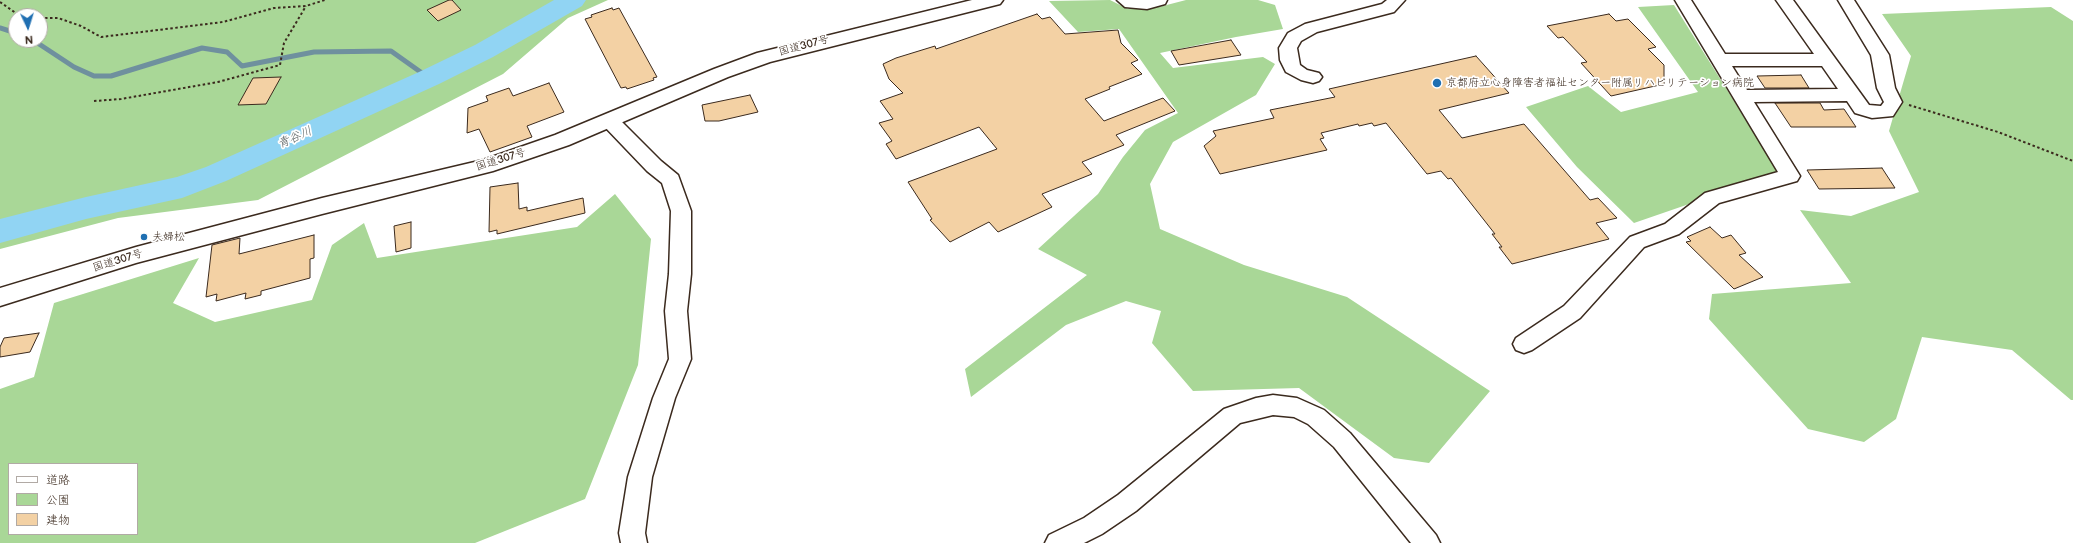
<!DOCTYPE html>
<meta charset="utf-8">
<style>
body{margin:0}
#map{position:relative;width:2073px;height:543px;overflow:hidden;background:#fff;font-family:"Balsamiq Sans","Klee One",sans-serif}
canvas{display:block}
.legend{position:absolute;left:8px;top:463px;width:130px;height:72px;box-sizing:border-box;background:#fff;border:1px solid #b1aaa5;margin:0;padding:5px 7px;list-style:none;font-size:12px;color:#3b2a1e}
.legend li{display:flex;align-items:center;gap:8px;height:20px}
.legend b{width:20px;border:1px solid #b1aaa5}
.north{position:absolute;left:8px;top:8px;width:40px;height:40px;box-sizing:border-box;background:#fff;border:1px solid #b1aaa5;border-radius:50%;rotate:176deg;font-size:11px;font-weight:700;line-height:16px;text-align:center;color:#3b2a1e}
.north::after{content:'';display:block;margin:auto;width:14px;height:18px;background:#1f6fb2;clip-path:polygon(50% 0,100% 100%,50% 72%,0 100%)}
</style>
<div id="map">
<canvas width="2073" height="543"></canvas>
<ul class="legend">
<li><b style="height:5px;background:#fff"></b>道路</li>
<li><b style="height:11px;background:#a9d797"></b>公園</li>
<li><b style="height:11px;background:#f3d1a4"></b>建物</li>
</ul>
<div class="north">N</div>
</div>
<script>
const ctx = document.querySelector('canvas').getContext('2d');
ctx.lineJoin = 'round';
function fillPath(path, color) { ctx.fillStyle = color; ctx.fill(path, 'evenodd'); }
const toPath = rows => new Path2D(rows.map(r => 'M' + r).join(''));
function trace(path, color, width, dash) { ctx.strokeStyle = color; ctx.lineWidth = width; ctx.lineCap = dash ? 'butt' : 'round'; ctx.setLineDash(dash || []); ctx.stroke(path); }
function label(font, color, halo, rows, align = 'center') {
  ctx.font = font + ' "Balsamiq Sans","Klee One",sans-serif'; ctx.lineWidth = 3.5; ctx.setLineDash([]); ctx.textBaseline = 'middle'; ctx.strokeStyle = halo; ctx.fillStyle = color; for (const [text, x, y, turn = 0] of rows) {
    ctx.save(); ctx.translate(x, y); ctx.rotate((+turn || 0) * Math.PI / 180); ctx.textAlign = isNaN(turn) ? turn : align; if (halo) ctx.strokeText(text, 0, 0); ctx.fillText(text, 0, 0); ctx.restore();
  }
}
const green = toPath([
 [0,0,608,0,568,18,503,74,258,200,118,218,0,249],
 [16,16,40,16,40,40,16,40],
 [1110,0,1128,9,1159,7,1186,0,1258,0,1275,5,1283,29,1236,37,1160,53,1173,68,1263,57,1275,64,1256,95,1173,142,1150,184,1160,229,1244,265,1347,297,1490,391,1429,463,1394,458,1299,388,1193,391,1152,343,1161,311,1126,301,1066,325,971,397,965,369,1087,275,1038,249,1098,194,1123,157,1145,130,1178,113,1119,29,1078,32,1049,1],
 [1674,5,1779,173,1634,223,1577,167,1526,107,1588,86,1621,112,1698,92,1638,7],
 [2051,7,2073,21,2073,400,2071,400,2012,350,1922,337,1896,419,1864,442,1808,429,1709,319,1712,294,1851,283,1800,210,1851,216,1919,192,1889,131,1911,56,1882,14],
 [615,194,651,239,638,365,585,499,475,543,0,543,0,389,34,377,54,303,199,258,173,303,215,322,312,300,332,245,364,223,377,258,577,227],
 [9,464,137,464,137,534,9,534]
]);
const stream = toPath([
 [0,28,16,33],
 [33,40,74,67,94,76,111,76,202,48,227,52,242,66,314,52,391,51,429,78]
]);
const river = toPath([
 [554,0,586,0,582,6,493,57,439,84,226,181,182,198,86,219,0,243,0,219,86,197,177,177,206,167,419,72,475,45,554,0]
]);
const building = toPath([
 [449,0,452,0,461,10,438,21,427,10,449,0],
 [612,8,613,10,619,8,657,77,653,78,654,80,627,89,626,87,621,88,585,19,592,17,591,15,612,8],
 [1037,14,1042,19,1050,17,1065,34,1118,30,1121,43,1138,60,1131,63,1142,74,1109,87,1110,89,1085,99,1104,121,1163,98,1175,111,1116,135,1124,145,1082,162,1092,174,1042,194,1052,207,998,232,989,222,950,242,930,220,932,219,908,182,997,149,979,127,896,159,886,144,892,141,879,123,893,119,880,101,903,93,889,79,883,64,896,58,935,46,936,49,1037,14],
 [1609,14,1616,21,1628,19,1656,47,1648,49,1664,65,1664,84,1611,96,1581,63,1587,62,1563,37,1558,38,1547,26,1609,14],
 [1231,40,1241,55,1179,65,1171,51,1231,40],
 [1476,56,1509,93,1439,110,1462,138,1524,124,1590,200,1598,198,1617,218,1596,223,1609,239,1512,264,1499,247,1502,247,1492,234,1495,234,1451,178,1448,179,1441,171,1427,174,1386,123,1374,126,1372,123,1359,126,1358,124,1321,133,1324,138,1320,139,1327,150,1220,174,1204,146,1216,136,1213,131,1274,118,1270,110,1335,97,1329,89,1476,56],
 [1801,75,1809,88,1765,88,1757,76,1801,75],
 [281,77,266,104,238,105,253,78,281,77],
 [549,83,564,112,527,126,532,137,490,152,479,129,467,133,468,108,488,101,486,96,509,88,513,96,549,83],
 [750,95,758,112,719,121,705,121,702,105,750,95],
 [1775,103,1820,103,1824,110,1844,109,1856,127,1791,127,1775,103],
 [1882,168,1895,188,1819,189,1807,170,1882,168],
 [518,183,519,209,527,207,527,211,583,198,585,213,497,234,497,230,489,232,490,187,518,183],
 [411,222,411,248,396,252,394,226,411,222],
 [1710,227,1722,238,1731,235,1746,253,1739,255,1763,277,1734,289,1686,242,1691,241,1687,237,1710,227],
 [314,235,314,258,310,259,310,278,261,291,261,295,245,299,246,293,216,301,217,294,206,297,212,245,240,238,239,254,314,235],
 [39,333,30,352,0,357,0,347,4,338,39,333]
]);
const path = toPath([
 [0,2,20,16],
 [40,18,58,18,81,26,101,37,223,22,274,8,306,6,325,0],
 [94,101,121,99,218,82,280,65,284,43,306,6],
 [1909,105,1998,132,2073,161]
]);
const minor = toPath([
 [1117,0,1167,0,1165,4,1147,9,1125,7,1117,0],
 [1387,0,1405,0,1394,12,1317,32,1301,41,1297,48,1300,65,1307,70,1319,73,1322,77,1319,81,1313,83,1301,80,1286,72,1280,60,1279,48,1288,33,1305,24,1382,4,1387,0],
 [1675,0,1691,0,1725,54,1814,54,1776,0,1793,0,1869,105,1881,106,1884,102,1877,88,1871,55,1838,0,1854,0,1889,55,1895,88,1902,102,1893,116,1872,118,1855,113,1847,101,1754,102,1800,176,1797,181,1719,203,1679,234,1644,247,1580,318,1532,350,1524,353,1516,350,1513,344,1516,338,1564,306,1630,237,1665,224,1705,193,1778,172,1675,0],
 [1732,66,1822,66,1838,89,1747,90,1732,66],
 [610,115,617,117,661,161,678,175,691,211,691,274,687,311,691,359,675,398,652,477,645,533,647,543,621,543,619,533,628,477,653,398,669,359,665,311,669,274,671,211,662,183,647,171,603,125,601,121,603,117,610,115],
 [1273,395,1297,398,1324,410,1350,433,1436,535,1440,543,1411,543,1334,447,1308,424,1294,417,1273,415,1240,423,1136,511,1102,534,1084,543,1045,543,1049,535,1084,518,1118,495,1224,409,1256,398,1273,395]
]);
const highway = toPath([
 [972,0,1003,0,1000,4,770,62,728,77,569,145,493,171,322,214,136,263,0,306,0,288,136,247,322,198,483,160,555,135,714,69,757,53,972,0]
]);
const markers = [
 [1437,83,5,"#1f6fb2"],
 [144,237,4,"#1f6fb2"]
];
const streetNames = [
 ["国道307号",804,46,-15],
 ["国道307号",501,160,-17],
 ["国道307号",118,261,-17]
];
const poiNames = [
 ["京都府立心身障害者福祉センター附属リハビリテーション病院",1446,83],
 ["夫婦松",152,237]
];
const waterNames = [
 ["青谷川",295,138,-24]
];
fillPath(green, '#a9d797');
trace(stream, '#6f909e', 5);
fillPath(river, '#91d4f3');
fillPath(building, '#f3d1a4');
trace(building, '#3b2a1e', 1);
trace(minor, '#3b2a1e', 3);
trace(highway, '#3b2a1e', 3);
trace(path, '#3b2a1e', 2, [2.5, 2.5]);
fillPath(minor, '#fff');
fillPath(highway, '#fff');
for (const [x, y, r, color] of markers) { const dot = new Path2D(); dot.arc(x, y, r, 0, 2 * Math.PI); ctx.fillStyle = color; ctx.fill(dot); trace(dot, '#fff', 1.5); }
label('11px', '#3b2a1e', '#fff', streetNames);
label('11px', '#3b2a1e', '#fff', poiNames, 'left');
label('italic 12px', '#555d5e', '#fff', waterNames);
</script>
